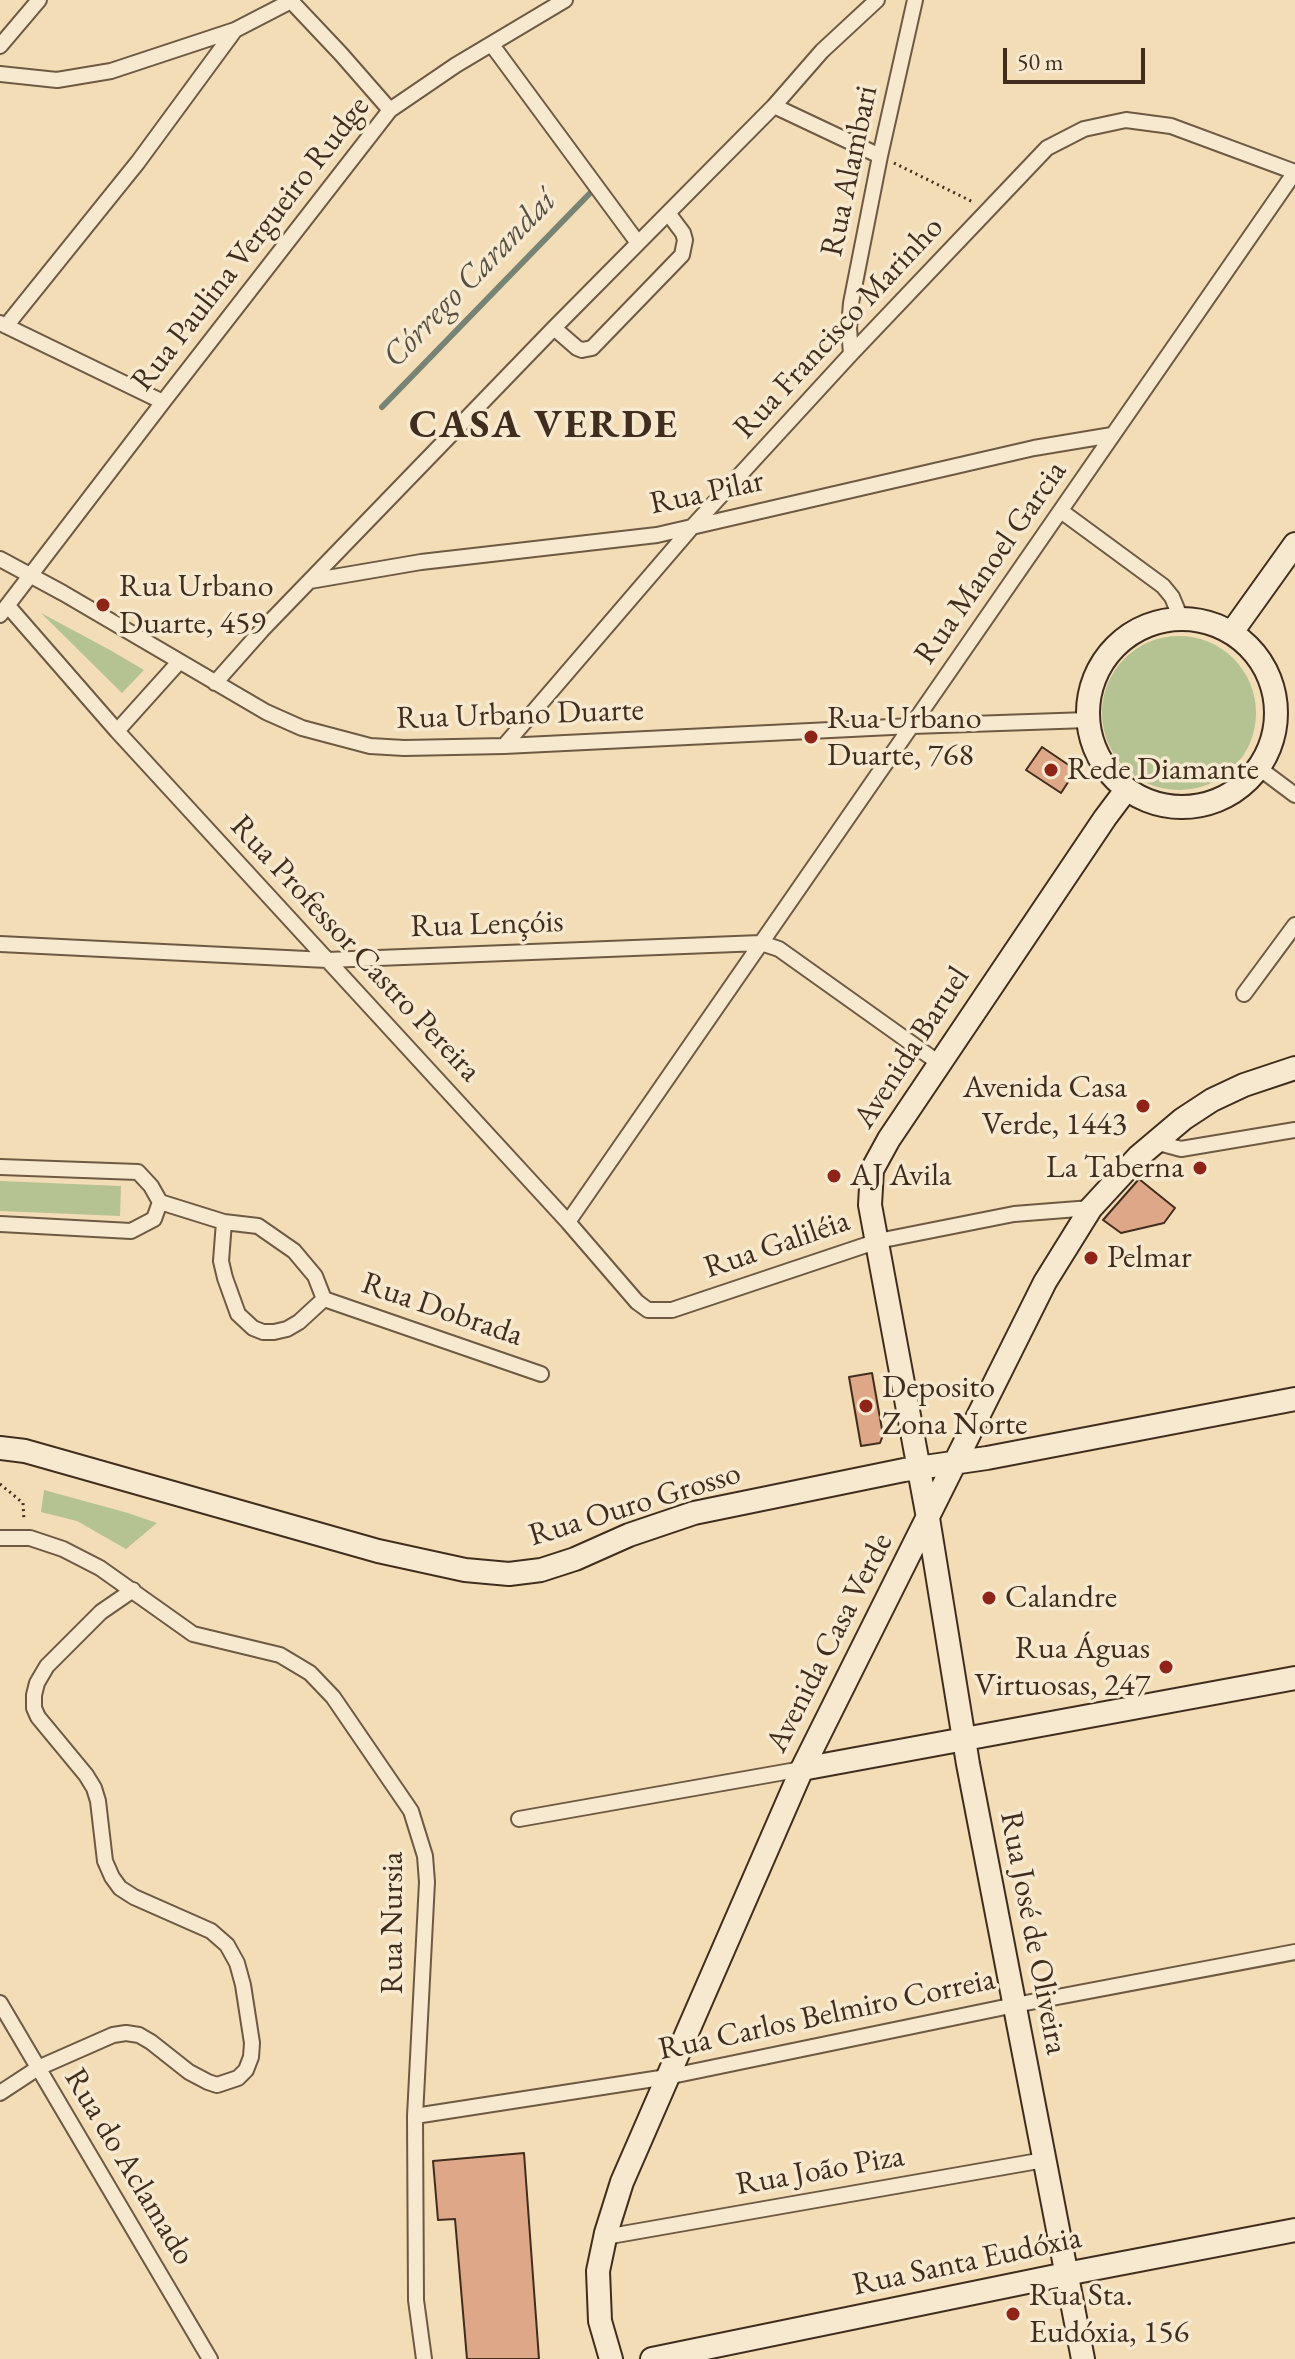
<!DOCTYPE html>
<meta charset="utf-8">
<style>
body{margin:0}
#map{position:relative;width:1295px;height:2359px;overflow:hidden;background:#f3ddb6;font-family:"EB Garamond",serif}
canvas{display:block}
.scale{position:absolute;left:1003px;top:48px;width:142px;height:36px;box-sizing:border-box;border:4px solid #412d1d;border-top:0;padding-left:10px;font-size:24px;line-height:28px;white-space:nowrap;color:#412d1d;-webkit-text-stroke:6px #f7e9d0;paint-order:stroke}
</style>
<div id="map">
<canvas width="1295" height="2359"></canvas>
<div class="scale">50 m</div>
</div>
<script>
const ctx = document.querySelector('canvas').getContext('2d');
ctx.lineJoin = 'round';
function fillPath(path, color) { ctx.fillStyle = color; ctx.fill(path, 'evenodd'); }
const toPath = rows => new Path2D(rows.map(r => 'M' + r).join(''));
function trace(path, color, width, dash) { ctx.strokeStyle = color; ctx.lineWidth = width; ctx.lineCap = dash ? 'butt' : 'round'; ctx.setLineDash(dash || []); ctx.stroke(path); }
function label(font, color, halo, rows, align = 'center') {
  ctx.font = font + ' "EB Garamond",serif'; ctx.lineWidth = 7; ctx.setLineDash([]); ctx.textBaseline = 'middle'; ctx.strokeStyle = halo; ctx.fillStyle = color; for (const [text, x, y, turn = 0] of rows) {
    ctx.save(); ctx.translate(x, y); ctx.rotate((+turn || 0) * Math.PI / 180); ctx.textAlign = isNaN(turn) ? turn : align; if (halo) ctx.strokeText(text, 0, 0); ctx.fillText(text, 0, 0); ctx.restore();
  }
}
const green = toPath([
 [41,613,110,650,144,670,122,693],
 '1102 713a77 77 0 1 1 154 0a77 77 0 1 1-154 0Z',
 [0,1181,121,1186,120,1216,0,1211],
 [44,1490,128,1513,157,1523,126,1549,77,1521,41,1512]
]);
const stream = toPath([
 [382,407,596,187]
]);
const building = toPath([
 [1042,747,1076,770,1061,793,1026,770,1042,747],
 [1139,1179,1175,1208,1164,1223,1121,1233,1103,1220,1139,1179],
 [872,1373,883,1435,880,1443,861,1446,849,1377,872,1373],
 [524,2153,539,2359,467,2359,455,2219,438,2220,433,2161,524,2153]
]);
const path = toPath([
 [894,163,973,202],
 [0,1484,23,1503,24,1521]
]);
const street = toPath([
 [291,1,341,54,390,110],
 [492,45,638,243],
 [0,46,39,0],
 [0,74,57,80,111,71,235,30,293,0],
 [774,106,880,156],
 [0,323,163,402],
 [6,326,138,162,235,30],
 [554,328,577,348,582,350,592,348,682,255,685,240,683,233,668,213],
 [851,354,849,328,851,303,880,156,915,0],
 [1061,511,1163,586,1172,597,1177,609,1176,619],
 [0,559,63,593,266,712,302,728,370,746,404,748,504,746,912,726,1088,720],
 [310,581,421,562,657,535,1034,448,1112,435],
 [8,606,117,731,568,1222,637,1302,648,1310,672,1310,878,1241,1014,1214,1091,1208],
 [0,615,163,402,390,110,456,65,565,0],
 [215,683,262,630,554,328,774,106,822,51,877,0],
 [117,731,179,662],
 [504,746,693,526,851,354,1047,148,1084,129,1126,120,1171,126,1295,172,568,1222],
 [1259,768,1295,795],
 [0,944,327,960,761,943,779,949,939,1063],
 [1244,994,1295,925],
 [1155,1142,1181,1149,1295,1130],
 [0,1167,138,1172,151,1186,160,1202,154,1219,131,1231,0,1224],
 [160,1202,224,1222,258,1226,294,1251,315,1276,324,1299],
 [224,1222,221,1261,225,1278,238,1314,253,1328,263,1332,274,1332,287,1329,299,1322,324,1299],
 [324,1299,541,1374],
 [0,1538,30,1538,63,1549,100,1568,193,1634,280,1655,310,1673,333,1697,411,1811,425,1856,427,1882,415,2116,416,2300,424,2359],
 [519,1819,802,1769],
 [0,2003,210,2359],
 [0,2093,38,2068,113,2035,126,2033,139,2035,151,2042,189,2072,208,2082,217,2085,238,2078,246,2070,251,2057,252,2043,243,1985,237,1963,227,1945,211,1931,134,1897,120,1888,112,1877,105,1861,98,1801,94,1788,86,1775,38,1717,34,1708,34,1695,37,1683,47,1666,101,1612,133,1590],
 [415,2116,667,2077,1015,2005,1295,1952],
 [605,2237,1044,2160]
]);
const secondary = toPath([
 '1088 713a94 94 0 1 1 188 0a94 94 0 1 1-188 0Z',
 [1232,632,1295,544],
 [0,1448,25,1451,378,1551,465,1570,509,1574,541,1570,575,1559,629,1535,694,1513,904,1470,987,1458,1295,1399],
 [802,1769,1295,1678],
 [611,2359,600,2321,598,2271,606,2233,622,2182,802,1769,1045,1282,1091,1208,1138,1157,1183,1119,1212,1100,1244,1085,1295,1068],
 [652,2359,1066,2274,1295,2230],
 [1083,2359,968,1764,928,1518,870,1205,872,1170,889,1139,1105,818,1126,790]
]);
const markers = [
 [103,605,8,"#8f2418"],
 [811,737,8,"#8f2418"],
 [1051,770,8,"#8f2418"],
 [1143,1106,8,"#8f2418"],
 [1200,1168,8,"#8f2418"],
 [834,1176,8,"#8f2418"],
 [1091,1258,8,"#8f2418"],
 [866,1406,8,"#8f2418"],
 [989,1598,8,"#8f2418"],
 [1166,1667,8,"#8f2418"],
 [1013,2314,8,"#8f2418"]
];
const streetNames = [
 ["Rua Alambari",850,171,-78],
 ["Rua Paulina Vergueiro Rudge",251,244,-52],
 ["Rua Francisco Marinho",839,328,-47],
 ["Rua Pilar",707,493,-12],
 ["Rua Manoel Garcia",991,563,-55],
 ["Rua Urbano Duarte",520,715,-2],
 ["Rua Lençóis",487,925,-2],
 ["Rua Professor Castro Pereira",355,949,47],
 ["Avenida Baruel",912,1048,-57],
 ["Rua Galiléia",777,1245,-19],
 ["Rua Dobrada",442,1310,19],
 ["Rua Ouro Grosso",635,1505,-17],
 ["Avenida Casa Verde",830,1643,-63],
 ["Rua Nursia",393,1923,-90],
 ["Rua José de Oliveira",1033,1933,79],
 ["Rua Carlos Belmiro Correia",827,2015,-12],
 ["Rua do Aclamado",129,2167,59],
 ["Rua João Piza",820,2171,-10],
 ["Rua Santa Eudóxia",967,2262,-12]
];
const poiNames = [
 ["Rua Urbano",119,587],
 ["Duarte, 459",119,624],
 ["Rua Urbano",827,719],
 ["Duarte, 768",827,756],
 ["Rede Diamante",1067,770],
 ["Avenida Casa",1127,1088,"right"],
 ["Verde, 1443",1127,1125,"right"],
 ["La Taberna",1184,1168,"right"],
 ["AJ Avila",850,1176],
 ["Pelmar",1107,1258],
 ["Deposito",882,1388],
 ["Zona Norte",882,1425],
 ["Calandre",1005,1598],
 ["Rua Águas",1150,1649,"right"],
 ["Virtuosas, 247",1150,1686,"right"],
 ["Rua Sta.",1029,2296],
 ["Eudóxia, 156",1029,2333]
];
const waterNames = [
 ["Córrego Carandaí",470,279,-46]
];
const districtNames = [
 ["CASA VERDE",544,426]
];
fillPath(green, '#b5c292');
trace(stream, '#778374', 6);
fillPath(building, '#dea788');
trace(building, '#412d1d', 2);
trace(street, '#6e5943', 18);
trace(secondary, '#412d1d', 26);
trace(path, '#412d1d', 3, [2, 4]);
trace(street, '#f7e9d0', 14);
trace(secondary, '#f7e9d0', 22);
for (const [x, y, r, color] of markers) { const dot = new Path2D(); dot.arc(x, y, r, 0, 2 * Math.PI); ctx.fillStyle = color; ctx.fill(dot); trace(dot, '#f7e9d0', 3); }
label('32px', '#412d1d', '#f7e9d0', streetNames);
label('32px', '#412d1d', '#f7e9d0', poiNames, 'left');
label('italic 34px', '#585141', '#f7e9d0', waterNames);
ctx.letterSpacing = '2px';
label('bold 40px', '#412d1d', '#f7e9d0', districtNames);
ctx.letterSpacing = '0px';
</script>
